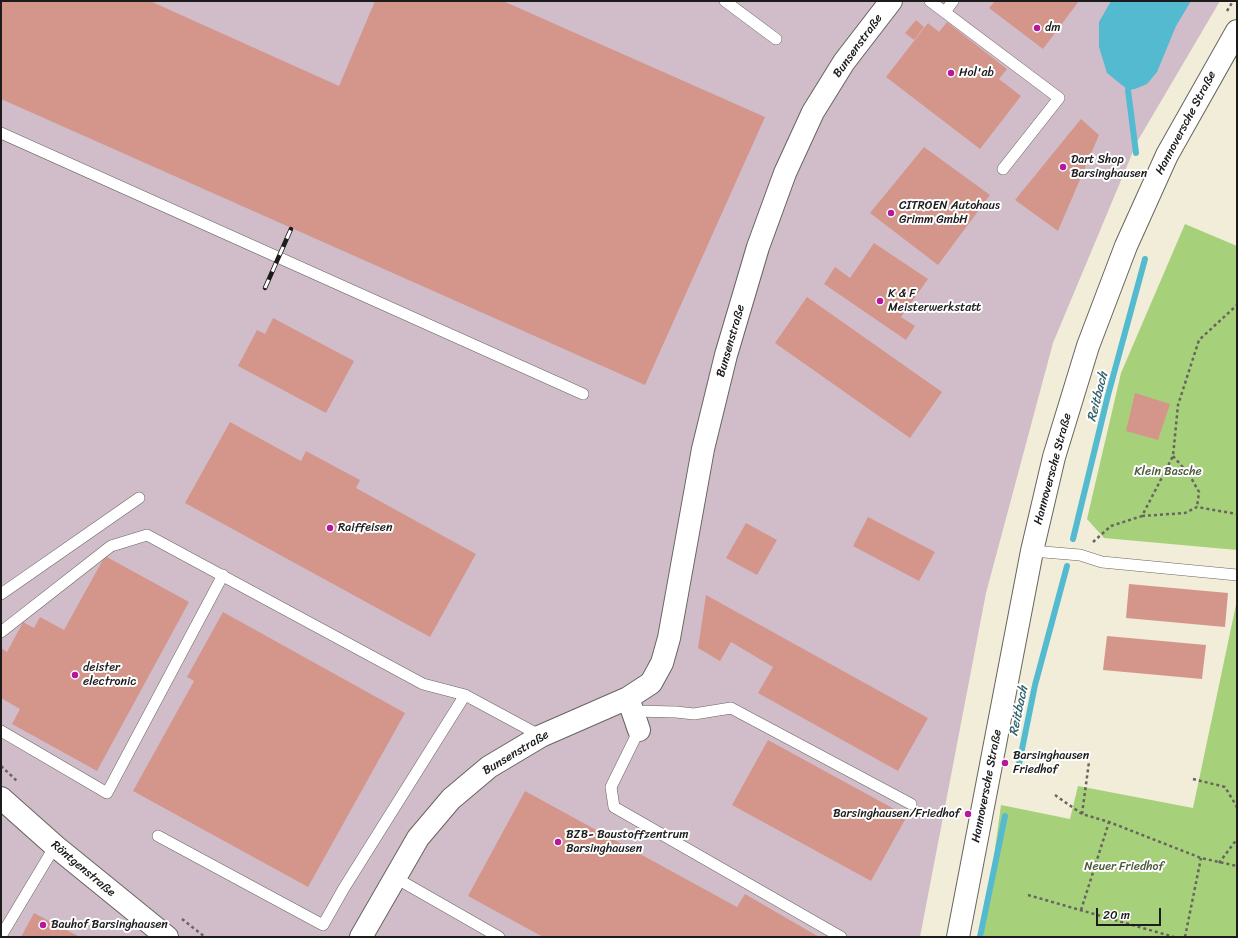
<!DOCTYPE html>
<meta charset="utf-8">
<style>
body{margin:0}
#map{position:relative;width:1238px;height:938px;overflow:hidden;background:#f2edd8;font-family:Sriracha,sans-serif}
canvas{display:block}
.frame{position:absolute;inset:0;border:2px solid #1c1c1c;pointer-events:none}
.scale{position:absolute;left:1096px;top:908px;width:65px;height:18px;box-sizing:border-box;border:2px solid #1c1c1c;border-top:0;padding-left:5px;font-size:12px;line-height:14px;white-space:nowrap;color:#1c1c1c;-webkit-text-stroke:3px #fff;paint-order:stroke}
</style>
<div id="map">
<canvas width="1238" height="938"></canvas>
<div class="frame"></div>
<div class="scale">20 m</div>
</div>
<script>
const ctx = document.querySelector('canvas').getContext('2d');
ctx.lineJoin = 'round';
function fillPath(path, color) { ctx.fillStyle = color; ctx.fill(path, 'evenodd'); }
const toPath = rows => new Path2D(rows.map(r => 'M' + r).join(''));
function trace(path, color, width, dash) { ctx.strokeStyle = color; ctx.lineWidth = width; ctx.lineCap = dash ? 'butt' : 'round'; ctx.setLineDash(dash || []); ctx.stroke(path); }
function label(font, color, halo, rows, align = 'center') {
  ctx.font = font + ' Sriracha,sans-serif'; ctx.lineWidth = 4; ctx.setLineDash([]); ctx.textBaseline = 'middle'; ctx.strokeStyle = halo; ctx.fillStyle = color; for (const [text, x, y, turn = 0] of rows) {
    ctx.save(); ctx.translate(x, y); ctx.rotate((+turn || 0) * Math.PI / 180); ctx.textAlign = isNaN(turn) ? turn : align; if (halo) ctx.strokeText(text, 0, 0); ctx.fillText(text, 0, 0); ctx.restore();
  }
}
const industrial = toPath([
 [1,1,1220,1,1137,142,1053,343,986,593,920,937,1,937]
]);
const green = toPath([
 [1185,224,1237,246,1237,550,1104,538,1087,519,1121,373],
 [1237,600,1237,937,983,937,1001,805,1070,819,1078,786,1193,808]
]);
const water = toPath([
 [1111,1,1191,1,1176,26,1157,72,1147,84,1135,89,1128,90,1107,73,1099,47,1099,22]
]);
const stream = toPath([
 [1128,90,1136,153],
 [1073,539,1108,395,1145,259],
 [1018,769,1035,685,1067,566],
 [980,937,1005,816]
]);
const building = toPath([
 [1,1,150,1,339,86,375,1,503,1,765,117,645,385,1,99],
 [995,1,1079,1,1043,49,989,8],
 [916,20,924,27,914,40,905,33],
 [947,22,1007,69,999,79,1021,96,980,149,886,77,928,23,939,32],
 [1081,119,1099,135,1058,231,1015,200],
 [924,147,990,195,938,265,870,213],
 [874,243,928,279,901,317,915,326,906,340,824,284,835,267,850,278],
 [807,297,942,392,910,438,775,343],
 [273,318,354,361,326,413,238,366,257,330,265,334],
 [1135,393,1170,404,1158,440,1126,431],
 [230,422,301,461,306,451,360,480,356,488,476,554,430,637,185,503],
 [868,517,935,552,919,581,853,546],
 [746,523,777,540,757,575,726,558],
 [105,556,189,602,97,771,12,724,20,709,1,698,1,648,7,652,23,622,34,628,40,617,64,630],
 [1129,584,1228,593,1225,627,1126,618],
 [706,595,928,718,898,771,758,693,773,667,731,642,720,661,698,648],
 [223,612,405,713,308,887,133,791,194,681,187,677],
 [1107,636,1206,645,1202,679,1103,670],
 [768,740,907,816,871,881,732,805],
 [525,791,737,907,745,894,819,937,543,937,468,896],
 [34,913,80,937,21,937]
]);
const path = toPath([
 [1227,11,1233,1],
 [1173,456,1189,474,1199,492,1197,507],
 [1142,516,1185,513,1197,507,1237,514],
 [1093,542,1111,526,1142,516,1173,456,1178,405,1199,340,1237,305],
 [1,766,17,781],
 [1193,779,1225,787,1237,807],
 [1055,795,1082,814,1109,822,1201,858,1237,866],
 [1082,814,1089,762],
 [1219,863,1237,839],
 [1028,895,1174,937],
 [1081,910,1109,822],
 [182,919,205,937],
 [1185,937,1201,858]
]);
const lane = toPath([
 [725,1,776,39],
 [930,1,1059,98,1003,169],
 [945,12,953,1],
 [1,133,583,394],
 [1032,551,1080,555,1102,562,1237,575],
 [1,594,139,498],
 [1,632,111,546,147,535,423,684,465,695,541,736],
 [633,711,676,712,694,714,731,708,911,804],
 [639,730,611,787,614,807,841,937],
 [1,731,107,793,223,575],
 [158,836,323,925,344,888,465,695],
 [394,877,499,937],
 [1,936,55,846]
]);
const street = toPath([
 [628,698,639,730],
 [361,937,418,838,451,799,489,767,541,736,628,698,651,683,662,663,669,638,703,449,726,355,758,247,785,173,813,112,844,62,891,1]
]);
const secondary = toPath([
 [1,798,55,846,167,937],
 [958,937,1032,551,1054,457,1088,346,1126,246,1167,155,1237,31]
]);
const rail = toPath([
 [265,288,291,229]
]);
const markers = [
 [1037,28,4,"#b5179e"],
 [951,73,4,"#b5179e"],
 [1063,167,4,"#b5179e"],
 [891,213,4,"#b5179e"],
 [880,301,4,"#b5179e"],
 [330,528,4,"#b5179e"],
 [75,675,4,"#b5179e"],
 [1005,763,4,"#b5179e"],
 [968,814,4,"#b5179e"],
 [558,842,4,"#b5179e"],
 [43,925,4,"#b5179e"]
];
const poiNames = [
 ["dm",1045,28],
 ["Hol'ab",959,73],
 ["Dart Shop",1071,160],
 ["Barsinghausen",1071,174],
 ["CITROEN Autohaus",899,206],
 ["Grimm GmbH",899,220],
 ["K & F",888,294],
 ["Meisterwerkstatt",888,308],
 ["Raiffeisen",338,528],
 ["deister",83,668],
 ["electronic",83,682],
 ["Barsinghausen",1013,756],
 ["Friedhof",1013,770],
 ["Barsinghausen/Friedhof",960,814,"right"],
 ["BZB- Baustoffzentrum",566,835],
 ["Barsinghausen",566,849],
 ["Bauhof Barsinghausen",51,925]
];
const streetNames = [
 ["Bunsenstraße",858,46,-54],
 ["Hannoversche Straße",1186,123,-62],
 ["Bunsenstraße",731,341,-74],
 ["Hannoversche Straße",1053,469,-75],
 ["Bunsenstraße",516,753,-31],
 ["Hannoversche Straße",987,786,-79],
 ["Röntgenstraße",83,869,40]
];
const parkNames = [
 ["Klein Basche",1168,472],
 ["Neuer Friedhof",1124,867]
];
const waterNames = [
 ["Reitbach",1098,397,-76],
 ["Reitbach",1019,711,-78]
];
fillPath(industrial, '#d1bdca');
fillPath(green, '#a7d07b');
fillPath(water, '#53bad0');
trace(stream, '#53bad0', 6);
fillPath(building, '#d4968b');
trace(lane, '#67655e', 12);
trace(street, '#67655e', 24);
trace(secondary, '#67655e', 24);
trace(path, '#67655e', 2.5, [3, 3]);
trace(lane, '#fff', 11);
trace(street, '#fff', 22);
trace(secondary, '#fff', 22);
trace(rail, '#1c1c1c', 4.5);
trace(rail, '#fff', 3, [9]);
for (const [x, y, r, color] of markers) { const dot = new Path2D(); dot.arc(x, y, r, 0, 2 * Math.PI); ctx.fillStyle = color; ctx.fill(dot); trace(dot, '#fff', 1.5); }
label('12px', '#1c1c1c', '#fff', poiNames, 'left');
label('12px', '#1c1c1c', '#fff', streetNames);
label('12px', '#4d5b3d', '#fff', parkNames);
label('italic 13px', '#35636d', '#fff', waterNames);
</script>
